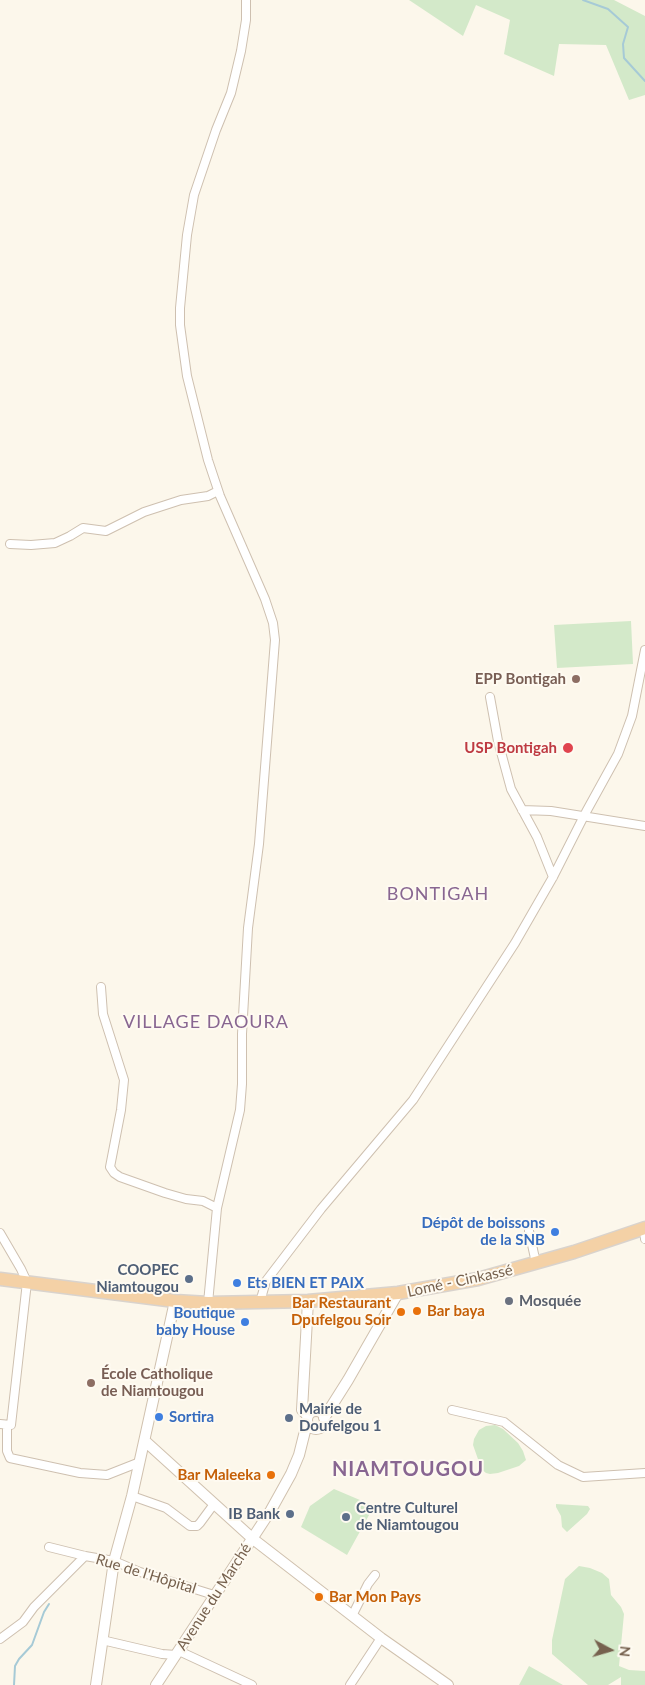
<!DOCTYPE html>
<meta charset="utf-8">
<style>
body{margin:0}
#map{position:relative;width:645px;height:1685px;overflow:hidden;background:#fcf7eb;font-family:Lato,sans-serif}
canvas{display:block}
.north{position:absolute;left:585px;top:1625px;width:50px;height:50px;-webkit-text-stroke:4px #fefaf1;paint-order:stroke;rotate:96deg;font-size:14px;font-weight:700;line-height:20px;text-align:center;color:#76614e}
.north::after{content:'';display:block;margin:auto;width:18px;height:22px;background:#76614e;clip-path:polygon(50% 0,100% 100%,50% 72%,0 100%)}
</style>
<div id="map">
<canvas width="645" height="1685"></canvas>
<div class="north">N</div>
</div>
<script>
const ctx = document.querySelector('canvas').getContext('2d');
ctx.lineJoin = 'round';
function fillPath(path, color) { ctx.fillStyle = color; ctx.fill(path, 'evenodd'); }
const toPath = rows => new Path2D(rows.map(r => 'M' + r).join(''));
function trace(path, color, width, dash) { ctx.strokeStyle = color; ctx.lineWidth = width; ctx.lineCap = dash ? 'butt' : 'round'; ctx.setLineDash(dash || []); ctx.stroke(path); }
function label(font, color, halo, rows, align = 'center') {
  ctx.font = font + ' Lato,sans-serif'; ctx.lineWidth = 4; ctx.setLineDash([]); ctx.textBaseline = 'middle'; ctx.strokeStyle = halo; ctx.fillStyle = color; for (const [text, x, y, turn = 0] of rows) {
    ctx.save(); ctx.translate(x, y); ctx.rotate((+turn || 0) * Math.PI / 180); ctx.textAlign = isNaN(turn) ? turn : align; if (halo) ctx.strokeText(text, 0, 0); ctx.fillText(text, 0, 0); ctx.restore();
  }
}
const green = toPath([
 [409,0,614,0,645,16,645,95,629,100,606,45,559,44,554,76,504,54,510,20,476,5,463,36],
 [631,621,633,664,557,668,554,625],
 [495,1425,503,1429,518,1443,523,1451,526,1460,519,1466,498,1473,490,1474,486,1473,479,1467,479,1462,473,1445,474,1439,479,1430,486,1426],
 [334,1489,374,1506,347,1555,301,1527,310,1506],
 [556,1504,588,1506,590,1509,587,1514,567,1532,562,1527,561,1516,556,1507],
 [579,1566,590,1568,602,1573,609,1579,611,1595,621,1607,624,1614,619,1666,629,1670,645,1671,645,1685,621,1685,621,1677,608,1685,588,1685,552,1654,552,1640,565,1579],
 [529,1666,563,1685,519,1685]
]);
const stream = toPath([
 [583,0,608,9,628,27,623,44,624,58,645,81],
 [14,1685,15,1666,19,1659,32,1645,44,1612,49,1604]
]);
const minor = toPath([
 [10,544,31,545,55,543,70,536,83,528,106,531,144,512,181,500,208,496,218,491],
 [490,697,498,741,511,789,537,837,553,877],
 [522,810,551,811,645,826],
 [101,987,103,1014,124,1080,121,1110,110,1167,114,1173,120,1177,165,1193,186,1199,203,1201,217,1208],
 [644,1229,645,1239],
 [529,1231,536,1263],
 [0,1233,21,1269,27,1282,11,1425,0,1424],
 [260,1302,266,1281,321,1209,413,1100,515,943,553,877,586,812,618,754,632,716,645,650],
 [208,1303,217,1208,240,1110,242,1084,242,1034,248,928,259,844,275,640,273,623,265,599,220,496,208,460,187,376,180,325,180,308,187,235,194,195,216,130,231,93,241,51,246,20,246,0],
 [452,1410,504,1422,558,1465,583,1477,645,1473],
 [7,1425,7,1451,10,1458,80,1473,107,1475,140,1462],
 [132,1496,166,1508,190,1526,197,1526,200,1523,214,1504],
 [49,1547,85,1556,114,1561,140,1572,214,1595],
 [352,1616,368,1584,375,1575],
 [0,1639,23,1622,34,1607,85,1556],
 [102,1640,162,1654,176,1655],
 [179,1651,252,1685],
 [350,1685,381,1638]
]);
const secondary = toPath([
 '307 1420a9 9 0 1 1 18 0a9 9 0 1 1-18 0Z',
 [308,1416,302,1410,308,1301],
 [324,1418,348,1380,398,1293],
 [145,1441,253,1539,381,1638,448,1685],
 [96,1685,114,1561,132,1496,175,1301],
 [156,1685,271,1510,291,1474,299,1455,307,1423]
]);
const trunk = toPath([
 [0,1279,175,1301,208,1303,308,1301,398,1293,478,1279,574,1252,645,1228]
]);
const markers = [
 [576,679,5,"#8d6e63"],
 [568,748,6,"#e0444e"],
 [555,1232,5,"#3f7fe0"],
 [189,1279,5,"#5c6f8a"],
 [237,1283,5,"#3f7fe0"],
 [509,1301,5,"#6b7280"],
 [417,1311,5,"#e8710a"],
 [401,1312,5,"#e8710a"],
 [245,1322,5,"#3f7fe0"],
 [91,1383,5,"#8d6e63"],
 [159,1417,5,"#3f7fe0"],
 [289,1418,5,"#5c6f8a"],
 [271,1475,5,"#e8710a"],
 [290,1514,5,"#5c6f8a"],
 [346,1517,5,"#5c6f8a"],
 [319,1597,5,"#e8710a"]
];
const educationNames = [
 ["EPP Bontigah",566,679],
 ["École Catholique",101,1374,"left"],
 ["de Niamtougou",101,1391,"left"]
];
const healthNames = [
 ["USP Bontigah",557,748]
];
const shopNames = [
 ["Dépôt de boissons",545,1223],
 ["de la SNB",545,1240],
 ["Ets BIEN ET PAIX",247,1283,"left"],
 ["Boutique",235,1313],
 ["baby House",235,1330],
 ["Sortira",169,1417,"left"]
];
const serviceNames = [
 ["COOPEC",179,1270],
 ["Niamtougou",179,1287],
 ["Mairie de",299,1409,"left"],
 ["Doufelgou 1",299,1426,"left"],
 ["Centre Culturel",356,1508,"left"],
 ["de Niamtougou",356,1525,"left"],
 ["IB Bank",280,1514]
];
const streetNames = [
 ["Lomé - Cinkassé",460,1281,-12],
 ["Rue de l'Hôpital",146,1574,17],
 ["Avenue du Marché",214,1597,-57]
];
const worshipNames = [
 ["Mosquée",519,1301]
];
const foodNames = [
 ["Bar Restaurant",391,1303],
 ["Dpufelgou Soir",391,1320],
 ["Bar baya",427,1311,"left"],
 ["Bar Maleeka",261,1475],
 ["Bar Mon Pays",329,1597,"left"]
];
const quarterNames = [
 ["BONTIGAH",438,894],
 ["VILLAGE DAOURA",206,1022]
];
const districtNames = [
 ["NIAMTOUGOU",408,1470]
];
fillPath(green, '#d3e9c9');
trace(stream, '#a6cad6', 2);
trace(minor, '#cec0b0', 10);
trace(secondary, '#d0c1ae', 12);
trace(trunk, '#d9d3cd', 15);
trace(minor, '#fff', 8);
trace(secondary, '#fff', 10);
trace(trunk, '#f4d1a6', 12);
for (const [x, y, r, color] of markers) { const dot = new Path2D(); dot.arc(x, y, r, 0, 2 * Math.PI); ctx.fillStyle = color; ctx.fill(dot); trace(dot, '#fefaf1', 2); }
label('bold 15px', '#785e54', '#fefaf1', educationNames, 'right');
label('bold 15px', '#be3a42', '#fefaf1', healthNames, 'right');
label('bold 15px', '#366cbe', '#fefaf1', shopNames, 'right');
label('bold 15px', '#4e5e75', '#fefaf1', serviceNames, 'right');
label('15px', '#76614e', '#fefaf1', streetNames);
label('bold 15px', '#5b616d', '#fefaf1', worshipNames, 'left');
label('bold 15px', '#c56008', '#fefaf1', foodNames, 'right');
ctx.letterSpacing = '1px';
label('18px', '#886691', '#fefaf1', quarterNames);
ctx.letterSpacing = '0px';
ctx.letterSpacing = '1px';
label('bold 20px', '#886691', '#fefaf1', districtNames);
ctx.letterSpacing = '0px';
</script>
